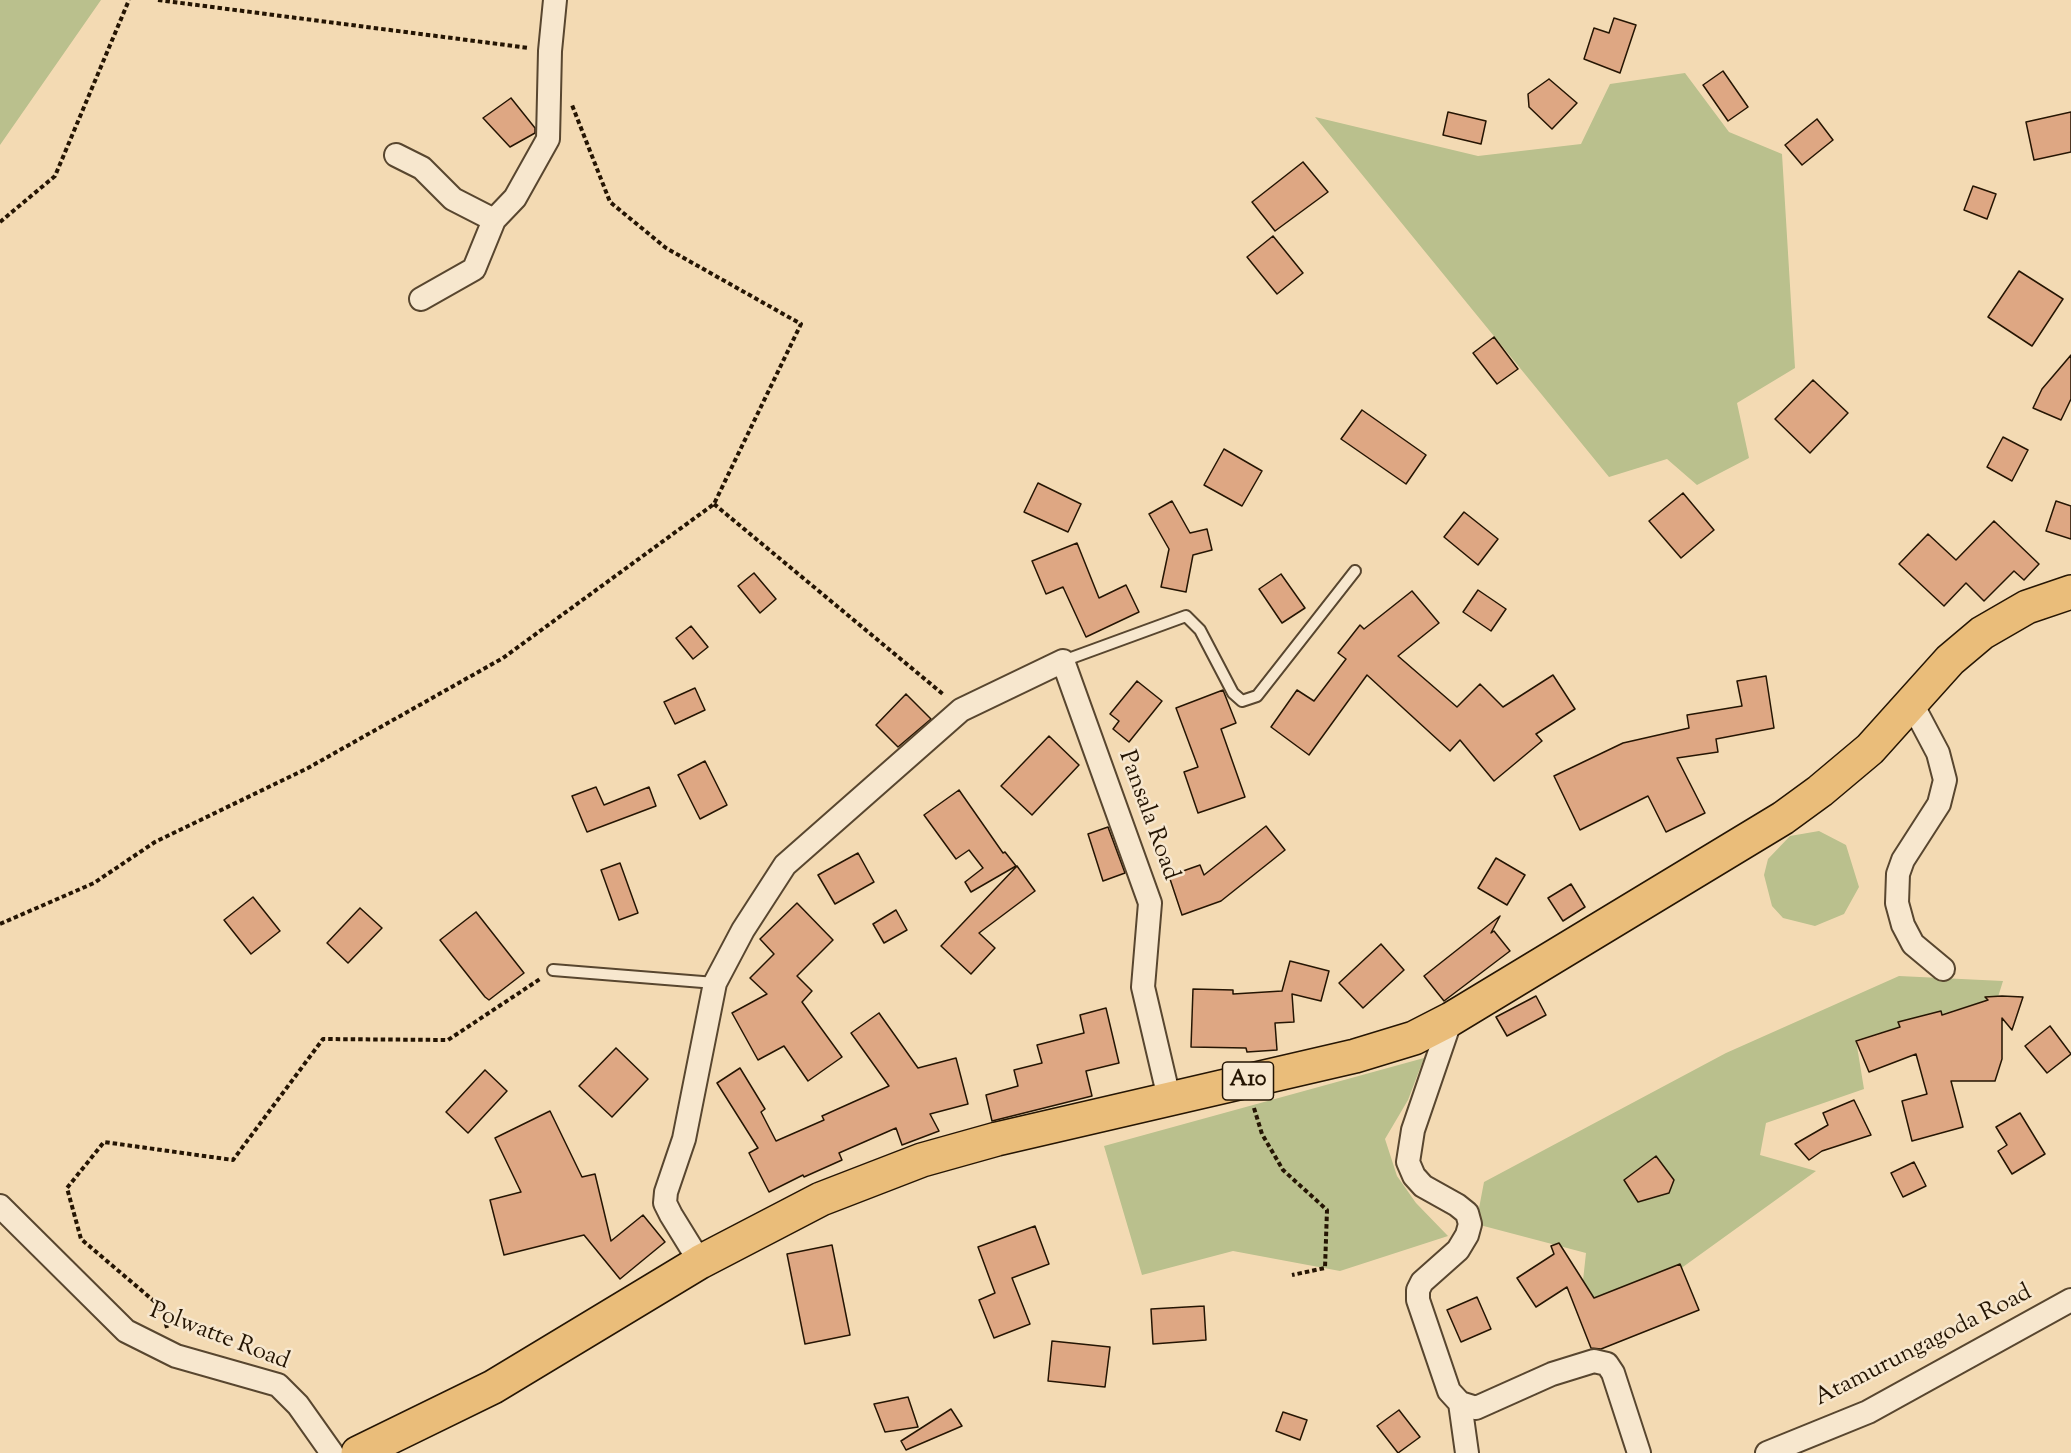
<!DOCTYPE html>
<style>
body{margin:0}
canvas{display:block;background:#f3dab3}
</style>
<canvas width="2071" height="1453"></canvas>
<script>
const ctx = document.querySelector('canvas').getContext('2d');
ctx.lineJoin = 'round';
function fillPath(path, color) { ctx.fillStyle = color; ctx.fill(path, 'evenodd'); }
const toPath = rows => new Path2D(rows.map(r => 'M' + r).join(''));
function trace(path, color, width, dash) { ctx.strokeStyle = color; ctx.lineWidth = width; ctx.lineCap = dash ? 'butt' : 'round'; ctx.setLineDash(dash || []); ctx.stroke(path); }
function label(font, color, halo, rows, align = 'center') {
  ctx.font = font + ' "Sorts Mill Goudy",serif'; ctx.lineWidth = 5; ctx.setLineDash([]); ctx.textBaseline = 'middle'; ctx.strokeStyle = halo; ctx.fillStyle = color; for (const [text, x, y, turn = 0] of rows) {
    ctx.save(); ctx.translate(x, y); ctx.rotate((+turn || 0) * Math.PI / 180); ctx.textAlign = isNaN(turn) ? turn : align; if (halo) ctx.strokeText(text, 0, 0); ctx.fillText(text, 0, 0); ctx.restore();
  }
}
const green = toPath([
 [0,0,101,0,0,145],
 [1685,73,1729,132,1782,154,1795,368,1737,403,1749,458,1697,485,1667,459,1609,477,1315,117,1478,156,1581,144,1610,84],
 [1819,831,1846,845,1859,887,1844,914,1815,926,1783,918,1772,906,1764,875,1768,859,1790,836],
 [1899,976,2003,981,1998,997,1856,1040,1864,1089,1766,1123,1760,1155,1816,1171,1651,1290,1579,1317,1586,1253,1476,1224,1484,1182,1726,1053],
 [1424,1058,1408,1100,1385,1139,1397,1176,1416,1203,1448,1236,1340,1271,1233,1251,1142,1275,1104,1146]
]);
const building = toPath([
 [1614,18,1636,25,1620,73,1584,59,1594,28,1609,33,1614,18],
 [1723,71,1748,107,1728,121,1703,85,1723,71],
 [1549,79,1577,103,1552,129,1529,107,1528,94,1549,79],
 [511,98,535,128,535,133,510,147,483,118,511,98],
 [1448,112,1486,121,1481,144,1443,135,1448,112],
 [2071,112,2071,152,2034,160,2026,122,2071,112],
 [1817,119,1833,140,1802,165,1785,145,1817,119],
 [1303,162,1328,192,1275,231,1252,202,1303,162],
 [1973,186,1996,194,1987,219,1964,210,1973,186],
 [1273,236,1303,273,1277,294,1247,257,1273,236],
 [2019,271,2063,299,2032,346,1988,317,2019,271],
 [1494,337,1518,369,1497,384,1473,353,1494,337],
 [2071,355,2071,399,2061,420,2033,408,2042,389,2071,355],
 [1813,380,1848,413,1810,453,1775,419,1813,380],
 [1362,410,1426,455,1406,484,1341,439,1362,410],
 [2003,437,2028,450,2012,481,1987,467,2003,437],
 [1224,449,1262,471,1242,506,1204,485,1224,449],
 [1038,483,1081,504,1068,532,1024,512,1038,483],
 [1683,493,1714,530,1681,558,1649,521,1683,493],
 [1172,501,1190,533,1207,529,1212,550,1193,555,1186,592,1161,587,1169,549,1149,514,1172,501],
 [2056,501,2071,506,2071,539,2046,531,2056,501],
 [1464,512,1498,539,1478,565,1444,537,1464,512],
 [1994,521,2039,564,2024,580,2014,571,1984,601,1966,583,1944,606,1899,564,1928,534,1956,560,1994,521],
 [1077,543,1099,598,1126,585,1139,612,1086,637,1063,587,1046,594,1032,561,1077,543],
 [754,573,776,599,760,613,738,586,754,573],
 [1281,574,1305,608,1282,623,1259,589,1281,574],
 [1478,590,1506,609,1491,631,1463,612,1478,590],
 [1412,591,1439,623,1398,656,1457,707,1480,684,1503,707,1553,675,1575,709,1536,734,1542,741,1494,781,1460,740,1450,751,1367,675,1309,755,1271,727,1297,690,1314,701,1346,659,1338,653,1360,625,1364,629,1412,591],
 [691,626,708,647,693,659,676,638,691,626],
 [1766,676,1774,728,1716,739,1718,752,1677,758,1705,813,1666,832,1648,796,1580,830,1554,776,1623,743,1689,728,1687,715,1742,706,1737,681,1766,676],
 [1137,681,1162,701,1129,742,1113,729,1119,721,1110,714,1137,681],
 [695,688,705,710,675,724,664,702,695,688],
 [1223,690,1236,723,1221,729,1245,797,1198,813,1184,772,1198,767,1176,708,1223,690],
 [906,694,931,719,898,747,876,725,906,694],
 [1049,736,1079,765,1032,815,1001,786,1049,736],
 [705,761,727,805,700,819,678,775,705,761],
 [596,787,604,805,649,787,656,806,587,832,572,796,596,787],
 [959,790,1003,853,1005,852,1016,866,971,892,965,882,983,868,969,850,956,859,924,815,959,790],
 [1266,826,1285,850,1221,901,1182,915,1169,876,1200,865,1204,875,1266,826],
 [1108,827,1125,873,1103,881,1088,834,1108,827],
 [858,853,874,882,835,904,818,875,858,853],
 [1496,858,1525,875,1507,905,1478,888,1496,858],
 [620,863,638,913,619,920,601,870,620,863],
 [1017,866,1035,891,979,933,995,948,971,974,941,946,1017,866],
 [1571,884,1585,907,1563,921,1548,898,1571,884],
 [253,897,280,931,251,954,224,920,253,897],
 [797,903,833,940,797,976,812,991,802,1002,842,1057,808,1081,784,1046,758,1060,732,1013,767,994,750,978,774,954,760,939,797,903],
 [360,908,382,928,348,963,327,943,360,908],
 [896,910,907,930,884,943,873,924,896,910],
 [476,912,524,973,489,1000,485,997,440,940,476,912],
 [1500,916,1491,933,1494,931,1510,951,1444,1001,1424,976,1500,916],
 [1381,944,1404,970,1363,1008,1339,983,1381,944],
 [1290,961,1329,971,1321,1001,1292,994,1294,1022,1275,1023,1277,1050,1247,1052,1246,1048,1191,1047,1193,989,1233,990,1233,994,1282,991,1290,961],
 [1536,996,1546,1015,1507,1036,1496,1017,1536,996],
 [2002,996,2023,997,2012,1030,2002,1018,2002,1059,1995,1081,1951,1081,1963,1127,1912,1141,1902,1101,1927,1094,1916,1054,1869,1072,1856,1041,1900,1027,1898,1022,1941,1011,1942,1015,1988,1000,1985,997,2002,996],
 [1106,1008,1119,1063,1086,1071,1092,1096,992,1121,986,1095,1018,1086,1014,1070,1042,1063,1037,1045,1084,1033,1080,1015,1106,1008],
 [879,1013,918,1068,956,1058,968,1104,930,1114,939,1131,902,1145,896,1128,839,1153,842,1160,804,1177,803,1175,769,1192,749,1153,758,1148,717,1083,740,1068,765,1109,761,1112,776,1141,824,1120,822,1116,889,1086,851,1033,879,1013],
 [2050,1026,2071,1054,2047,1073,2025,1046,2050,1026],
 [616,1048,648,1079,612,1117,579,1086,616,1048],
 [485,1070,507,1091,468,1133,446,1112,485,1070],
 [1854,1100,1871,1135,1822,1151,1809,1160,1795,1144,1828,1125,1823,1113,1854,1100],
 [550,1111,582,1177,595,1174,611,1241,643,1215,665,1242,620,1279,584,1235,504,1255,490,1200,521,1192,495,1138,550,1111],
 [2020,1113,2045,1154,2012,1174,1998,1151,2007,1145,1996,1127,2020,1113],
 [1656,1156,1674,1180,1669,1193,1638,1202,1624,1180,1656,1156],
 [1914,1162,1926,1186,1903,1197,1891,1173,1914,1162],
 [1035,1226,1049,1264,1012,1278,1030,1324,994,1338,979,1300,995,1293,978,1247,1035,1226],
 [1559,1243,1594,1298,1680,1264,1699,1310,1601,1349,1591,1348,1567,1287,1536,1307,1517,1278,1554,1254,1551,1246,1559,1243],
 [832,1245,850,1335,805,1344,787,1254,832,1245],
 [1477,1297,1491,1329,1461,1342,1447,1310,1477,1297],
 [1204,1306,1206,1340,1153,1344,1151,1309,1204,1306],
 [1052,1341,1110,1347,1105,1387,1048,1381,1052,1341],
 [908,1397,918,1427,885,1432,874,1404,908,1397],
 [951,1409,962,1426,906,1450,901,1441,951,1409],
 [1399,1410,1420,1437,1398,1453,1377,1426,1399,1410],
 [1283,1412,1307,1420,1300,1440,1276,1431,1283,1412]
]);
const path = toPath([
 [158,0,529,48],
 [0,222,55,176,129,0],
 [714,504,944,695],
 [0,924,94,883,155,842,308,768,503,658,714,504,801,324,666,248,610,202,572,105],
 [1254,1108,1262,1134,1283,1170,1327,1210,1325,1268,1292,1275],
 [167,1328,161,1307,81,1239,67,1188,104,1142,233,1160,323,1039,448,1040,540,979]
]);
const service = toPath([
 [1063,661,1186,616,1200,630,1233,693,1242,701,1257,696,1355,571],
 [553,970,715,983]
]);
const minor = toPath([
 [396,155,422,168,453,199,494,220],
 [421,299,474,269,494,220,515,198,548,139,550,51,555,0],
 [1911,702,1938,753,1945,780,1939,804,1903,860,1898,874,1897,903,1903,925,1913,944,1943,969],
 [1451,1019,1413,1130,1408,1162,1414,1176,1423,1186,1457,1205,1467,1213,1470,1224,1467,1235,1458,1250,1422,1282,1418,1290,1418,1300,1449,1391,1460,1403,1476,1408,1552,1374,1594,1361,1607,1364,1613,1373,1639,1453],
 [0,1206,126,1331,176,1356,278,1385,298,1405,332,1453],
 [700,1262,671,1215,665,1203,666,1192,684,1139,715,983,743,930,785,865,961,710,1063,661,1150,903,1143,987,1169,1098],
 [1460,1403,1467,1453],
 [1767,1453,1868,1412,2071,1300]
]);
const trunk = toPath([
 [358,1453,493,1387,700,1262,821,1199,922,1160,997,1139,1355,1056,1414,1038,1451,1019,1783,818,1820,791,1870,749,1950,660,1982,633,2027,607,2071,592]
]);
const shields = [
 [1248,1081,51]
];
const shieldNames = [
 ["A10",1248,1081]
];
const streetNames = [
 ["Pansala Road",1147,816,70],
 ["Polwatte Road",219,1338,21],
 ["Atamurungagoda Road",1924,1347,-27]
];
fillPath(green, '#bac08d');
fillPath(building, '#dea783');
trace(building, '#251503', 1.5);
trace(service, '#58462f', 14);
trace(minor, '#58462f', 26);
trace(trunk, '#251503', 36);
trace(path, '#251503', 4, [4.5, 3]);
trace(service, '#f7e7ce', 10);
trace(minor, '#f7e7ce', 22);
trace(trunk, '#eabd7a', 33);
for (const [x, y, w] of shields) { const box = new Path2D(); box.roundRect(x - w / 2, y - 19, w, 38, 4.5); ctx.fillStyle = '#f7e7ce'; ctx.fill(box); trace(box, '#251503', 1.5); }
label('bold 22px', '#251503', null, shieldNames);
label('24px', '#251503', '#f7e7ce', streetNames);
</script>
